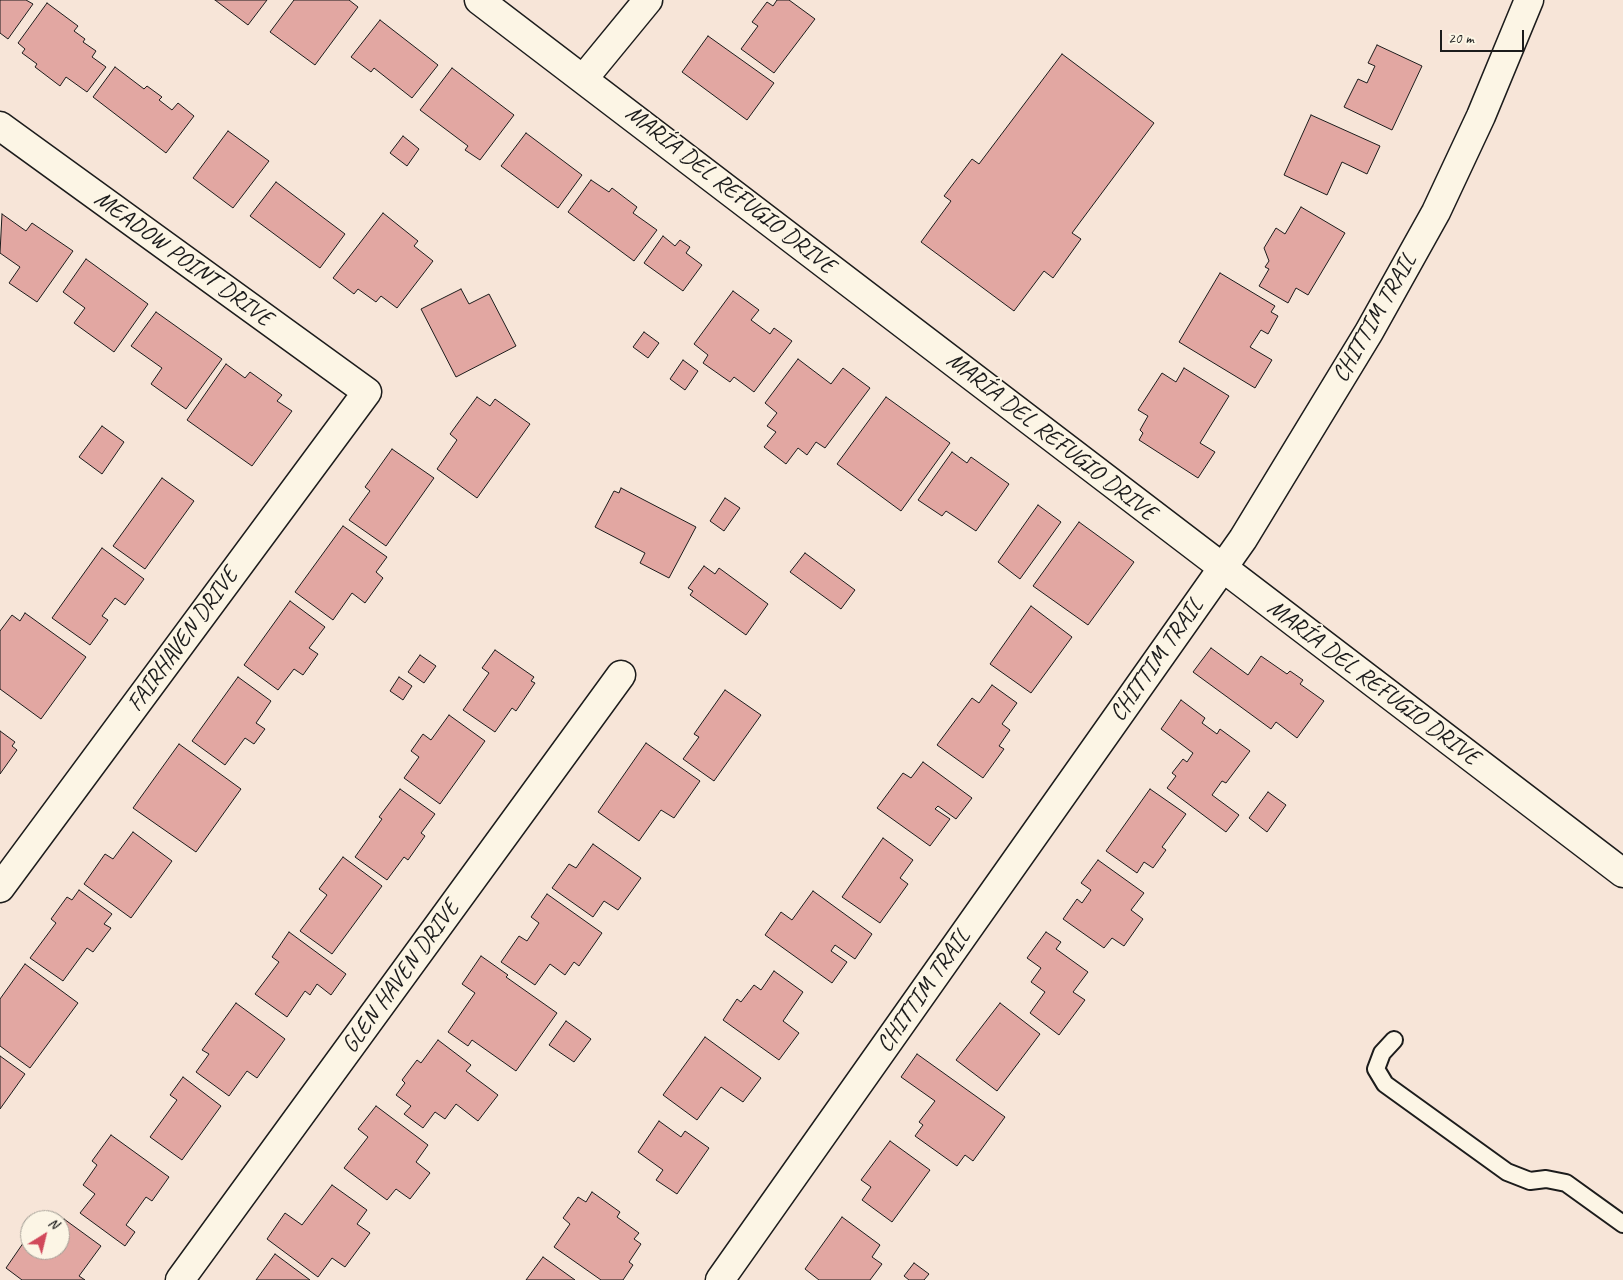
<!DOCTYPE html>
<meta charset="utf-8">
<style>
body{margin:0}
#map{position:relative;width:1623px;height:1280px;overflow:hidden;background:#f7e5d8;font-family:Caveat,sans-serif}
canvas{display:block}
.north{position:absolute;left:20px;top:1210px;width:50px;height:50px;box-sizing:border-box;background:#fcf5e5;border:1px solid #a29e95;border-radius:50%;rotate:36deg;font-size:14px;font-weight:700;line-height:20px;text-align:center;color:#1c1c1c}
.north::after{content:'';display:block;margin:auto;width:18px;height:22px;background:#d1495b;clip-path:polygon(50% 0,100% 100%,50% 72%,0 100%)}
.scale{position:absolute;left:1440px;top:30px;width:84px;height:22px;box-sizing:border-box;border:2px solid #1c1c1c;border-top:0;padding-left:6px;font-size:15px;line-height:18px;white-space:nowrap;color:#1c1c1c;-webkit-text-stroke:4px #fcf5e5;paint-order:stroke}
</style>
<div id="map">
<canvas width="1623" height="1280"></canvas>
<div class="north">N</div>
<div class="scale">20 m</div>
</div>
<script>
const ctx = document.querySelector('canvas').getContext('2d');
ctx.lineJoin = 'round';
function fillPath(path, color) { ctx.fillStyle = color; ctx.fill(path, 'evenodd'); }
const toPath = rows => new Path2D(rows.map(r => 'M' + r).join(''));
function trace(path, color, width, dash) { ctx.strokeStyle = color; ctx.lineWidth = width; ctx.lineCap = dash ? 'butt' : 'round'; ctx.setLineDash(dash || []); ctx.stroke(path); }
function label(font, color, halo, rows, align = 'center') {
  ctx.font = font + ' Caveat,sans-serif'; ctx.lineWidth = 4; ctx.setLineDash([]); ctx.textBaseline = 'middle'; ctx.strokeStyle = halo; ctx.fillStyle = color; for (const [text, x, y, turn = 0] of rows) {
    ctx.save(); ctx.translate(x, y); ctx.rotate((+turn || 0) * Math.PI / 180); ctx.textAlign = isNaN(turn) ? turn : align; if (halo) ctx.strokeText(text, 0, 0); ctx.fillText(text, 0, 0); ctx.restore();
  }
}
const building = toPath([
 [0,0,26,0,33,4,8,39,0,33,0,0],
 [215,0,267,0,248,25,215,0],
 [294,0,349,0,358,7,315,65,270,32,294,0],
 [777,0,789,0,815,19,774,73,741,49,758,26,752,22,767,2,773,6,777,0],
 [47,3,78,26,74,31,85,39,83,42,96,51,92,57,106,67,87,92,66,77,60,86,35,67,37,64,22,53,25,49,18,43,47,3],
 [380,20,438,65,412,98,374,68,371,72,351,57,380,20],
 [708,36,774,83,747,120,682,72,708,36],
 [1377,45,1422,66,1392,130,1344,107,1358,79,1367,83,1375,66,1368,63,1377,45],
 [1062,54,1154,123,1072,233,1081,239,1053,278,1044,271,1014,311,921,242,951,201,944,196,972,159,979,164,1062,54],
 [115,67,144,89,147,86,162,97,159,100,172,110,178,103,194,116,166,153,93,97,115,67],
 [452,68,514,115,480,160,465,150,468,146,420,110,452,68],
 [1311,115,1380,146,1367,174,1342,162,1327,195,1284,175,1311,115],
 [228,131,269,161,233,208,193,178,228,131],
 [526,133,582,175,558,208,501,166,526,133],
 [403,136,419,149,407,166,390,153,403,136],
 [591,180,609,192,612,188,637,207,633,213,657,230,634,261,568,212,591,180],
 [276,182,345,234,320,268,250,216,276,182],
 [1301,207,1345,233,1308,295,1296,288,1288,303,1259,286,1269,269,1265,267,1269,261,1264,248,1276,228,1285,234,1301,207],
 [383,213,418,241,414,246,433,261,397,308,381,296,376,302,358,289,354,294,333,278,383,213],
 [2,214,26,231,32,223,73,251,37,302,9,283,20,267,0,253,2,214],
 [663,236,675,246,680,240,690,247,686,253,702,265,683,291,644,263,663,236],
 [86,259,148,304,114,352,74,323,85,308,63,292,86,259],
 [1220,273,1275,306,1271,312,1278,316,1268,334,1261,330,1250,347,1272,360,1255,388,1179,342,1220,273],
 [461,289,469,304,489,294,516,346,456,377,421,309,461,289],
 [733,291,759,310,751,320,770,334,774,328,792,341,754,392,734,377,730,382,703,363,708,355,694,344,733,291],
 [156,312,222,359,186,409,151,384,162,368,131,346,156,312],
 [644,332,659,343,648,358,633,347,644,332],
 [798,359,831,384,843,368,870,388,825,448,816,442,807,455,798,448,786,464,764,447,776,432,767,426,777,413,765,403,798,359],
 [683,360,698,371,685,390,670,379,683,360],
 [226,364,245,378,250,372,282,395,277,401,292,411,252,466,187,420,226,364],
 [1184,368,1229,396,1200,443,1215,452,1198,478,1139,440,1143,433,1140,430,1148,416,1138,410,1162,373,1176,382,1184,368],
 [477,397,490,406,495,399,530,424,477,498,437,469,457,440,450,434,477,397],
 [886,397,950,443,901,511,837,464,886,397],
 [102,426,124,442,102,474,79,457,102,426],
 [392,449,434,478,386,546,349,520,370,491,365,487,392,449],
 [952,452,967,463,971,457,1009,484,976,531,946,511,942,516,918,500,952,452],
 [162,478,194,501,145,569,113,546,162,478],
 [621,488,696,527,669,578,640,563,645,553,595,527,614,491,619,493,621,488],
 [725,498,740,508,724,531,710,521,725,498],
 [1038,505,1061,522,1020,579,998,562,1038,505],
 [1079,522,1134,562,1088,625,1033,586,1079,522],
 [343,526,387,557,376,572,383,578,365,603,352,593,333,620,295,592,343,526],
 [102,548,144,579,125,605,115,598,102,616,108,620,90,645,52,618,102,548],
 [805,553,855,590,841,609,790,572,805,553],
 [704,566,715,574,719,568,768,604,746,635,690,595,693,591,688,588,704,566],
 [290,601,325,627,309,648,318,654,303,675,294,669,278,690,244,665,290,601],
 [1031,606,1072,637,1031,693,990,664,1031,606],
 [25,613,86,657,41,719,0,689,0,631,12,615,20,621,25,613],
 [1211,648,1248,675,1261,656,1287,674,1290,671,1303,680,1300,684,1324,701,1297,738,1276,722,1271,729,1193,672,1211,648],
 [495,650,534,677,531,681,535,683,516,711,512,708,495,732,463,710,489,673,482,668,495,650],
 [420,655,436,666,424,683,408,672,420,655],
 [238,677,271,701,256,723,265,729,254,744,245,738,225,765,192,741,238,677],
 [399,677,412,686,403,700,390,691,399,677],
 [992,685,1017,703,1002,724,1010,730,999,746,1004,749,983,778,937,745,972,698,979,703,992,685],
 [725,690,761,715,714,781,683,759,699,737,694,734,725,690],
 [1181,700,1205,718,1202,723,1217,734,1220,729,1250,751,1226,783,1222,781,1212,795,1239,815,1226,832,1167,788,1176,776,1172,773,1183,759,1187,762,1193,753,1161,729,1181,700],
 [449,715,485,741,440,804,404,778,419,757,411,751,423,734,431,740,449,715],
 [0,731,15,742,12,746,17,750,0,774,0,731],
 [646,743,700,781,674,818,661,810,639,841,598,812,646,743],
 [179,744,241,789,196,852,133,808,179,744],
 [923,762,972,798,956,819,938,806,935,809,950,819,930,846,877,808,903,773,911,778,923,762],
 [400,789,435,814,421,833,425,836,408,860,404,857,387,880,355,857,382,819,379,817,400,789],
 [1150,789,1186,814,1162,847,1166,850,1153,868,1144,862,1137,873,1106,851,1150,789],
 [1268,792,1286,805,1267,832,1249,818,1268,792],
 [133,832,172,861,131,918,84,884,105,854,113,859,133,832],
 [883,838,913,860,900,878,908,884,880,923,842,897,883,838],
 [593,844,641,878,618,910,604,901,593,917,552,888,569,864,576,868,593,844],
 [343,857,382,886,332,954,300,931,327,895,319,889,343,857],
 [1098,860,1144,893,1131,910,1143,919,1124,946,1112,938,1104,948,1063,919,1077,899,1082,903,1091,890,1081,883,1098,860],
 [79,890,112,914,104,924,111,928,93,952,87,948,63,981,30,958,56,923,51,919,67,897,72,900,79,890],
 [813,891,872,934,855,959,835,945,831,951,847,962,832,983,765,935,781,912,792,920,813,891],
 [547,894,602,933,579,966,574,962,565,975,550,964,535,985,501,962,519,936,527,941,539,923,531,917,547,894],
 [289,932,346,974,331,995,317,984,310,995,305,991,287,1017,255,994,279,962,272,957,289,932],
 [1046,932,1061,942,1056,949,1088,972,1073,992,1085,1000,1059,1035,1030,1013,1045,992,1031,982,1041,968,1027,958,1046,932],
 [481,956,508,975,506,977,557,1013,516,1071,472,1040,468,1046,448,1032,475,993,462,984,481,956],
 [25,964,78,1003,30,1068,0,1046,0,999,25,964],
 [774,971,803,992,783,1021,799,1033,779,1060,723,1020,737,999,741,1002,754,985,761,990,774,971],
 [236,1003,285,1039,257,1078,247,1071,229,1096,196,1072,209,1054,202,1050,236,1003],
 [1000,1003,1040,1034,997,1091,956,1060,1000,1003],
 [566,1021,591,1039,574,1062,549,1045,566,1021],
 [705,1037,761,1078,743,1102,721,1087,697,1120,663,1095,705,1037],
 [438,1040,471,1065,466,1071,498,1095,478,1121,456,1104,445,1119,435,1112,423,1128,404,1114,411,1106,396,1095,405,1083,402,1080,417,1060,421,1063,438,1040],
 [917,1054,1005,1117,973,1161,965,1155,957,1166,915,1136,923,1125,919,1122,935,1101,901,1077,917,1054],
 [0,1056,25,1074,0,1109,0,1056],
 [183,1077,221,1106,182,1160,150,1137,177,1100,170,1095,183,1077],
 [376,1106,428,1145,416,1162,430,1173,410,1199,396,1189,387,1200,344,1168,368,1137,358,1129,376,1106],
 [659,1121,681,1137,685,1131,709,1148,677,1194,656,1180,663,1170,638,1152,659,1121],
 [111,1135,169,1177,152,1201,146,1197,126,1225,135,1232,125,1246,80,1213,95,1194,83,1185,97,1165,92,1161,111,1135],
 [890,1141,930,1170,892,1222,862,1200,871,1187,861,1180,890,1141],
 [332,1185,367,1210,357,1224,370,1233,345,1267,332,1258,318,1277,267,1239,285,1213,302,1225,332,1185],
 [592,1192,620,1212,617,1217,639,1233,634,1239,641,1244,629,1262,633,1265,623,1280,601,1280,554,1247,570,1224,563,1218,578,1197,586,1202,592,1192],
 [842,1217,880,1245,872,1257,882,1264,870,1280,819,1280,805,1269,842,1217],
 [64,1219,101,1246,79,1276,85,1280,22,1280,6,1268,28,1236,30,1250,60,1250,60,1225,64,1219],
 [275,1254,310,1280,256,1280,275,1254],
 [543,1257,575,1280,526,1280,543,1257],
 [914,1263,929,1274,924,1280,909,1280,904,1276,914,1263]
]);
const lane = toPath([
 [1394,1040,1382,1053,1376,1069,1385,1084,1507,1172,1530,1181,1546,1179,1566,1183,1623,1224]
]);
const street = toPath([
 [479,0,1623,873],
 [584,78,648,0],
 [0,126,367,392,0,888],
 [180,1280,621,675],
 [720,1280,1243,539,1369,332,1436,212,1481,116,1529,0]
]);
const streetNames = [
 ["MARÍA DEL REFUGIO DRIVE",730,190,38],
 ["MEADOW POINT DRIVE",183,259,36],
 ["CHITTIM TRAIL",1375,318,-60],
 ["MARÍA DEL REFUGIO DRIVE",1051,437,38],
 ["FAIRHAVEN DRIVE",183,640,-54],
 ["CHITTIM TRAIL",1157,660,-55],
 ["MARÍA DEL REFUGIO DRIVE",1373,683,37],
 ["GLEN HAVEN DRIVE",401,977,-54],
 ["CHITTIM TRAIL",924,991,-55]
];
fillPath(building, '#e2a7a2');
trace(building, '#1c1c1c', 1);
trace(lane, '#1c1c1c', 20);
trace(street, '#1c1c1c', 31);
trace(lane, '#fcf5e5', 16);
trace(street, '#fcf5e5', 28);
label('24px', '#1c1c1c', '#fcf5e5', streetNames);
</script>
